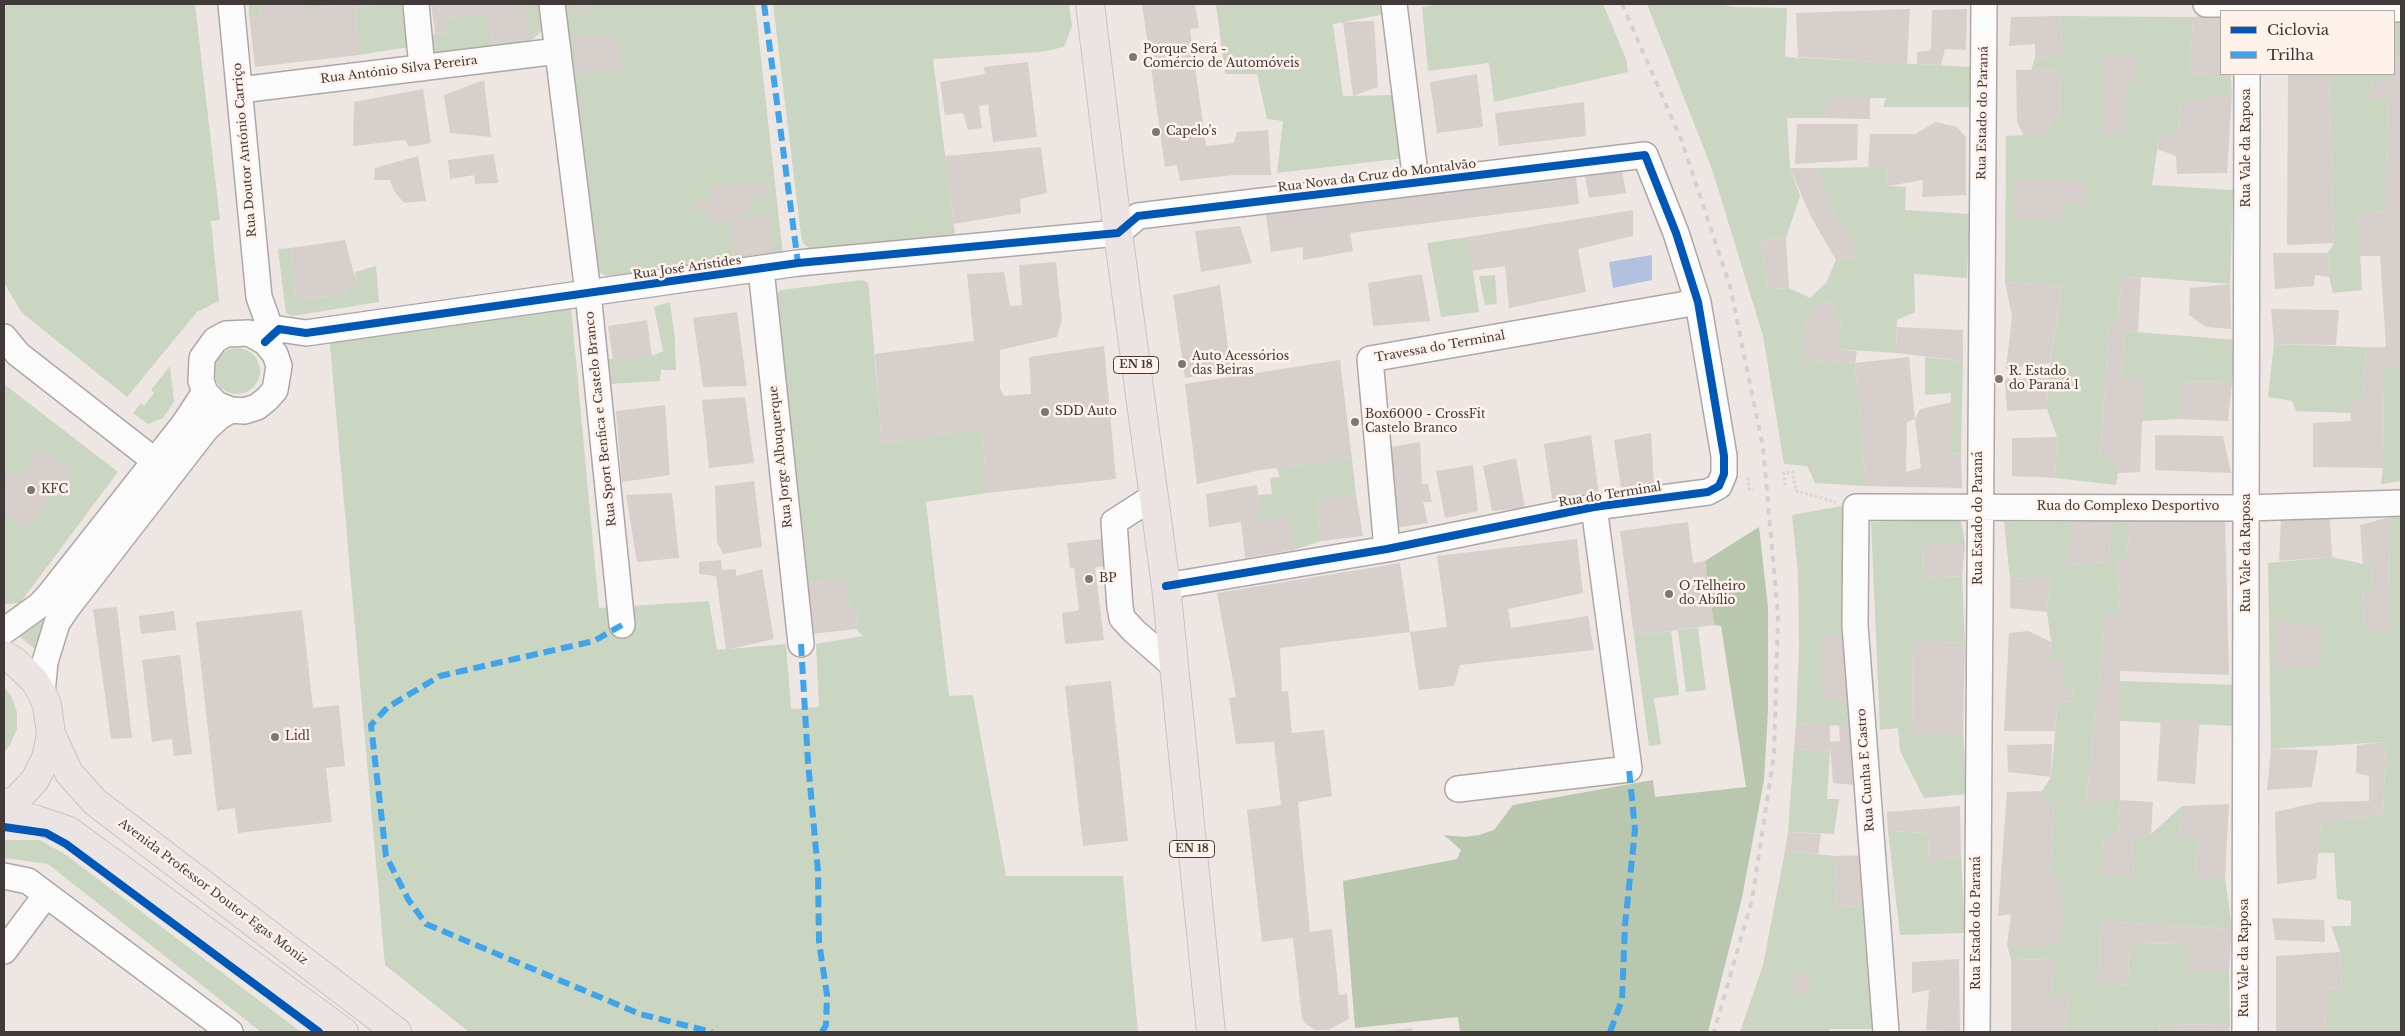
<!DOCTYPE html>
<meta charset="utf-8">
<style>
body{margin:0}
#map{position:relative;width:2405px;height:1036px;overflow:hidden;background:#eee6e2;font-family:"Libre Baskerville",serif}
canvas{display:block}
.frame{position:absolute;inset:0;border:5px solid #403b38;pointer-events:none}
.legend{position:absolute;left:2220px;top:10px;width:175px;height:65px;box-sizing:border-box;background:#fff2eb;border:1px solid #b3a9a3;margin:0;padding:6px 9px;list-style:none;font-size:15px;color:#403b38}
.legend li{display:flex;align-items:center;gap:10px;height:25px}
.legend b{width:25px;border:1px solid #b3a9a3}
</style>
<div id="map">
<canvas width="2405" height="1036"></canvas>
<div class="frame"></div>
<ul class="legend">
<li><b style="height:6px;background:#0057b8"></b>Ciclovia</li>
<li><b style="height:6px;background:#3fa4ec"></b>Trilha</li>
</ul>
</div>
<script>
const ctx = document.querySelector('canvas').getContext('2d');
ctx.lineJoin = 'round';
function fillPath(path, color) { ctx.fillStyle = color; ctx.fill(path, 'evenodd'); }
const toPath = rows => new Path2D(rows.map(r => 'M' + r).join(''));
function trace(path, color, width, dash) { ctx.strokeStyle = color; ctx.lineWidth = width; ctx.lineCap = dash ? 'butt' : 'round'; ctx.setLineDash(dash || []); ctx.stroke(path); }
function label(font, color, halo, rows, align = 'center') {
  ctx.font = font + ' "Libre Baskerville",serif'; ctx.lineWidth = 5; ctx.setLineDash([]); ctx.textBaseline = 'middle'; ctx.strokeStyle = halo; ctx.fillStyle = color; for (const [text, x, y, turn = 0] of rows) {
    ctx.save(); ctx.translate(x, y); ctx.rotate((+turn || 0) * Math.PI / 180); ctx.textAlign = isNaN(turn) ? turn : align; if (halo) ctx.strokeText(text, 0, 0); ctx.fillText(text, 0, 0); ctx.restore();
  }
}
const green = toPath([
 [4,4,195,4,220,220,211,221,219,301,197,312,127,397,22,313,4,283],
 [249,4,260,4,261,18,249,15],
 [304,4,331,4,332,5,309,10],
 [384,4,401,4,410,40,409,47,359,55,355,8],
 [524,4,540,4,541,32,532,40,431,54,429,35,446,33,445,18,488,13,492,44,528,39],
 [564,4,755,4,783,255,607,276,598,272,593,263],
 [773,4,1069,4,1072,26,1064,47,1041,52,933,59,955,234,810,249,803,243,801,235],
 [1216,4,1384,4,1385,14,1333,24,1343,96,1397,95,1405,158,1277,173,1283,121,1267,119,1257,74,1225,74],
 [1441,4,1603,4,1626,59,1628,72,1494,102,1489,63,1428,71,1422,7],
 [1647,4,1719,4,1734,7,1787,8,1785,57,1972,67,1969,107,1883,107,1886,98,1827,98,1824,118,1787,118,1790,168,1800,196,1786,238,1760,241,1768,289,1789,288,1810,298,1826,283,1836,260,1859,256,1831,206,1817,168,1887,167,1888,186,1906,187,1905,210,1970,214,1967,278,1914,274,1915,312,1897,320,1896,353,1836,349,1842,324,1832,301,1813,305,1805,324,1804,359,1855,363,1866,486,1815,483,1807,466,1784,464,1763,336,1712,169],
 [2060,16,2193,17,2190,73,2231,78,2232,95,2180,101,2178,132,2159,136,2152,185,2233,190,2230,284,2141,277,2122,278,2118,318,2109,328,2100,456,2116,460,2118,473,2116,485,2055,478,2057,437,2047,409,2048,378,2062,286,2005,282,2006,136,2049,134,2048,121,2060,119,2059,69,2031,70,2035,58,2063,54],
 [2394,16,2401,16,2401,60,2394,55],
 [2329,74,2389,74,2389,82,2372,82,2370,98,2388,100,2385,211,2358,213,2362,290,2333,293,2329,277,2328,253,2334,243],
 [1468,237,1479,312,1441,317,1427,243],
 [291,248,296,300,346,294,349,283,356,280,355,272,376,266,379,302,292,316,286,313,278,249],
 [1495,275,1497,304,1485,305,1479,276],
 [862,280,868,283,869,289,882,444,982,428,987,493,926,502,949,696,973,695,1006,876,1123,876,1138,1032,469,1032,385,965,329,334,571,307,599,608,709,601,717,650,786,644,791,709,819,707,816,644,863,636,856,629,858,608,850,608,845,578,806,583,774,296,781,290],
 [670,302,675,340,676,370,661,370,660,381,609,384,607,359,652,356,663,351,654,307],
 [2124,331,2237,340,2232,382,2179,381,2179,419,2142,421,2122,377],
 [2274,344,2366,347,2363,399,2350,402,2350,413,2296,411,2292,401,2268,397],
 '214 371a23 23 0 1 1 46 0a23 23 0 1 1-46 0Z',
 [1925,357,1963,361,1961,454,1950,453,1951,393,1925,395],
 [170,366,174,402,163,418,148,424,133,413,141,403,144,406,154,393,151,390],
 [2401,367,2401,481,2381,484,2383,468,2384,368],
 [4,384,118,472,20,603,4,604],
 [1352,459,1356,495,1317,500,1321,541,1293,550,1251,520,1260,510,1258,495,1272,494,1270,478,1280,477,1277,468],
 [1841,506,1851,519,1849,635,1821,635,1821,698,1857,703,1858,727,1796,723,1799,647,1798,573,1792,515],
 [2390,517,2401,517,2401,1032,2325,1032,2327,989,2342,988,2340,952,2331,926,2351,926,2351,901,2337,899,2334,853,2318,853,2321,822,2383,815,2386,742,2271,749,2268,563,2332,557,2372,566,2371,589,2362,589,2364,628,2389,630],
 [2111,519,2130,519,2127,557,2117,558,2120,613,2106,615,2086,802,2120,800,2118,836,2104,837,2101,876,2134,876,2132,840,2151,834,2182,806,2180,837,2199,837,2194,877,2225,877,2232,929,2102,921,2097,982,2128,985,2129,943,2190,944,2229,971,2230,1024,2159,1025,2160,1032,2065,1032,2068,997,2051,995,2055,959,2011,960,2007,945,2059,945,2060,875,2050,877,2054,805,2042,804,2042,791,2051,777,2058,701,2072,702,2073,686,2062,687,2063,659,2050,660,2051,642,2047,612,2050,577,2010,579,2004,522,2072,522,2068,565,2109,562],
 [1961,520,1965,544,1922,544,1923,578,1962,576,1965,643,1913,641,1912,733,1963,733,1967,794,1924,798,1900,751,1898,728,1880,730,1871,522],
 [50,609,39,652,16,634],
 [1698,628,1706,690,1686,692,1678,630],
 [1671,631,1679,695,1654,698,1661,744,1649,746,1634,636],
 [2119,681,2239,685,2237,726,2120,721],
 [4,687,11,696,17,712,17,729,10,745,4,752],
 [1794,749,1830,751,1827,799,1839,799,1834,834,1788,832],
 [1888,831,1929,833,1928,861,1961,857,1965,933,1900,935],
 [4,840,40,840,66,855,301,1032,261,1032,48,864,4,858],
 [1785,851,1835,856,1837,907,1869,906,1881,1029,1830,1029,1829,1032,1740,1032,1763,965]
]);
const forest = toPath([
 [1759,527,1768,607,1768,711,1764,780,1742,898,1708,1032,1460,1032,1458,1017,1355,1028,1343,881,1457,859,1461,850,1444,835,1465,837,1479,835,1494,830,1513,805,1653,780,1655,797,1746,787,1721,626,1714,625,1705,561]
]);
const water = toPath([
 [1652,255,1652,280,1613,288,1609,262]
]);
const building = toPath([
 [260,4,304,4,309,10,332,5,331,4,377,5,355,8,359,55,255,67,249,15,261,18],
 [431,4,524,4,529,39,492,44,488,13,445,18,446,33,435,34],
 [572,4,599,4,591,7,593,13,572,13],
 [1142,4,1195,4,1199,28,1190,29,1206,146,1234,143,1237,132,1268,130,1271,175,1234,175,1180,181,1177,165,1165,167],
 [1910,9,1907,64,1798,57,1796,13],
 [1967,9,1966,50,1945,49,1941,65,1917,64,1917,52,1931,50,1932,10],
 [2221,13,2221,74,2231,74,2231,78,2190,73,2193,17],
 [2060,16,2063,54,2035,58,2035,44,2009,46,2011,17],
 [1374,21,1378,87,1353,96,1343,22],
 [617,33,622,70,578,75,572,38],
 [2136,55,2135,83,2125,84,2126,133,2102,135,2103,57],
 [2394,55,2401,60,2401,367,2384,368,2383,468,2313,467,2313,423,2351,421,2349,402,2363,399,2366,347,2386,347,2380,256,2359,256,2358,213,2385,211,2388,100,2370,98,2372,82,2389,82,2389,74,2394,74],
 [1028,62,1037,137,993,142,988,104,979,106,982,128,968,130,963,113,945,115,940,82,985,74,984,67],
 [2059,69,2060,119,2048,121,2049,134,2024,136,2017,122,2016,70],
 [1477,74,1483,127,1437,133,1430,82],
 [2288,74,2329,74,2334,243,2287,245],
 [484,80,491,137,450,133,444,95],
 [423,89,431,143,409,147,405,140,353,146,354,102],
 [2232,95,2227,173,2177,174,2176,156,2157,149,2159,135,2178,132,2180,101],
 [1827,98,1870,98,1870,119,1824,118],
 [1584,102,1586,136,1499,146,1495,113],
 [1936,122,1957,127,1966,137,1966,195,1922,197,1923,180,1888,186,1887,167,1868,167,1870,134,1915,134],
 [1797,124,1858,124,1857,160,1795,164],
 [1041,147,1047,193,1020,199,1021,213,954,224,945,156],
 [494,154,498,183,475,184,474,175,450,179,448,160],
 [418,156,426,201,404,203,394,191,390,180,374,180,375,168],
 [1621,164,1626,193,1589,198,1584,170],
 [1790,168,1817,168,1831,206,1859,256,1836,260,1811,217],
 [1575,169,1579,204,1350,233,1353,251,1303,260,1303,247,1271,252,1266,214],
 [2014,178,2084,182,2086,205,2063,203,2061,221,2013,220],
 [770,183,771,195,749,199,750,211,739,213,739,219,772,216,773,252,734,257,730,220,707,223,706,210,696,211,694,202,709,201,709,187],
 [1633,210,1633,236,1578,249,1586,292,1509,308,1505,266,1471,271,1468,237],
 [1240,226,1252,263,1201,272,1195,231],
 [1786,238,1789,288,1768,289,1760,241],
 [345,240,356,281,349,283,346,294,296,300,291,248],
 [2273,253,2328,253,2329,277,2315,275,2314,286,2275,289],
 [1056,262,1062,319,1057,337,1000,350,1000,388,1004,396,1031,394,1029,357,1104,346,1116,479,987,493,982,428,882,444,875,354,974,341,967,274,1004,272,1010,306,1022,305,1019,265],
 [1422,274,1430,321,1373,326,1368,283],
 [2141,277,2138,332,2124,331,2122,377,2144,379,2140,472,2118,473,2116,460,2100,457,2109,328,2118,318,2122,278],
 [2005,282,2062,286,2050,363,2006,369,2012,316],
 [2230,284,2231,329,2206,327,2189,315,2190,288],
 [1220,285,1231,370,1185,378,1173,295],
 [1832,301,1842,324,1836,349,1857,351,1855,363,1909,357,1915,419,1920,409,1952,402,1950,453,1961,454,1962,488,1866,486,1855,363,1803,359,1805,325,1813,305],
 [1915,419,1921,468,1906,472,1907,422],
 [2271,309,2339,310,2336,345,2274,344],
 [737,312,747,386,703,387,693,318],
 [647,320,652,356,613,360,608,326],
 [1897,327,1963,330,1963,361,1896,353],
 [1340,360,1352,459,1261,470,1197,484,1185,384],
 [2048,378,2047,409,2007,411,2005,379],
 [2179,381,2232,382,2228,421,2179,419],
 [745,397,754,463,709,468,702,400],
 [665,405,670,475,622,482,616,411],
 [1651,433,1654,484,1621,488,1614,440],
 [1591,435,1599,495,1552,499,1544,444],
 [2155,435,2223,436,2231,473,2155,470],
 [2057,437,2055,478,2012,476,2012,438],
 [1420,442,1422,484,1428,484,1432,502,1423,502,1428,523,1395,528,1385,448],
 [33,448,39,453,43,448,72,473,25,530,4,512,4,499,6,496,4,495,4,486,7,482,4,478,10,470,18,477,33,460,27,455],
 [1516,458,1525,508,1492,511,1483,466],
 [1473,465,1478,511,1445,518,1436,471],
 [754,481,762,547,723,554,717,542,715,486],
 [1257,485,1260,510,1253,520,1287,516,1293,550,1245,558,1241,522,1209,527,1206,494],
 [672,493,679,558,637,562,626,495],
 [1356,495,1363,536,1321,541,1317,500],
 [2390,517,2389,631,2364,629,2362,588,2371,589,2372,566,2363,566,2360,525],
 [2330,518,2332,557,2279,561,2281,520],
 [2111,519,2109,562,2067,565,2072,522],
 [2130,519,2225,520,2229,675,2120,671,2120,800,2153,802,2151,834,2132,840,2134,876,2100,876,2104,837,2118,836,2120,800,2086,803,2106,614,2120,613,2117,558,2127,557],
 [1688,522,1693,563,1705,561,1714,625,1634,636,1620,531],
 [1118,537,1121,564,1095,567,1104,640,1065,644,1062,613,1079,610,1074,568,1070,568,1067,543],
 [1577,539,1583,593,1508,609,1511,628,1588,616,1594,650,1460,665,1454,686,1419,690,1410,632,1447,627,1437,556],
 [1922,543,1965,544,1962,576,1923,578],
 [721,560,722,570,736,569,736,576,762,569,774,639,726,650,716,576,699,574,699,562],
 [1400,563,1410,632,1280,648,1282,692,1288,691,1292,733,1324,730,1332,796,1298,802,1310,932,1332,929,1339,995,1347,994,1349,1019,1328,1030,1315,1030,1305,1023,1302,1018,1293,938,1262,942,1247,810,1281,805,1274,742,1236,744,1229,698,1236,697,1217,593],
 [2050,577,2047,612,2010,608,2010,579],
 [845,578,850,608,858,608,856,629,812,634,806,583],
 [117,607,132,738,111,739,93,609],
 [302,610,313,708,339,705,345,766,326,768,332,822,238,833,235,808,217,811,196,622],
 [174,611,176,630,141,634,139,616],
 [2276,619,2321,627,2321,667,2274,670],
 [2028,631,2051,642,2050,660,2063,659,2062,687,2073,685,2072,702,2058,701,2055,731,2004,731,2009,633],
 [1821,635,1849,635,1857,703,1821,699],
 [1913,641,1965,643,1963,733,1912,734],
 [180,655,192,754,174,756,172,739,152,742,142,660],
 [1111,681,1128,841,1083,846,1065,686],
 [2200,718,2195,784,2157,781,2161,720],
 [1796,723,1830,725,1830,742,1840,741,1839,725,1858,727,1863,786,1833,783,1830,744,1830,751,1794,749],
 [2386,742,2383,815,2321,822,2316,879,2277,884,2275,812,2319,802,2369,801,2369,776,2356,773,2357,745],
 [2052,744,2051,777,2008,772,2007,745],
 [2271,749,2318,750,2312,787,2267,790],
 [2042,791,2042,804,2054,805,2050,877,2060,875,2063,920,2059,945,2007,945,2011,914,1998,916,2007,792],
 [2229,804,2225,877,2194,877,2199,837,2180,837,2182,806],
 [1960,806,1961,857,1928,861,1929,833,1888,831,1887,812],
 [1788,832,1821,834,1818,854,1785,851],
 [1867,855,1869,906,1837,907,1835,856],
 [2272,918,2324,920,2325,942,2275,940],
 [2102,921,2232,929,2229,971,2188,971,2190,944,2129,943,2128,985,2097,982],
 [2340,952,2342,988,2327,989,2325,1032,2276,1032,2276,956],
 [1959,959,1960,1032,1926,1030,1929,990,1912,993,1912,962],
 [2055,959,2051,995,2068,997,2065,1032,2011,1032,2011,960],
 [1811,972,1808,994,1794,994,1794,974],
 [2230,1024,2229,1032,2160,1032,2159,1025],
 [1412,1028,1413,1032,1388,1032,1388,1031]
]);
const path = toPath([
 [1748,478,1749,489,1754,490],
 [1785,485,1784,473,1793,472,1796,491,1836,502]
]);
const minor = toPath([
 [231,4,259,297,267,319,263,340],
 [416,4,422,68],
 [552,4,588,293,622,625],
 [1394,4,1416,182],
 [2206,4,2247,4],
 [2248,11,2248,4,2401,9],
 [240,90,558,51],
 [761,269,801,644],
 [4,337,18,354,155,461],
 [265,342,279,329,306,333,798,263,1118,233,1138,216,1645,155,1676,233,1698,302,1724,456,1724,474,1719,486,1708,492,1594,507,1387,549,1166,586],
 [1153,497,1114,522,1120,607,1122,618,1134,631,1174,666],
 [1387,549,1370,359,1698,302],
 [4,631,40,605,50,594,184,424,205,392],
 [42,693,45,662,57,623,67,608,206,429,219,417,231,410,244,411,257,407,267,399,275,390,279,366,275,354,265,342,249,333,226,334,215,340,202,358,201,381,205,392,216,404,231,410],
 [1458,789,1629,769,1594,507],
 [4,876,28,881,230,1032],
 [4,951,46,895],
 [1886,1032,1855,625,1856,507,2247,508,2401,503],
 [1977,1032,1984,4],
 [2245,1032,2247,74]
]);
const major = toPath([
 [1090,4,1118,233,1166,586,1211,1032],
 [4,655,14,661,34,680,42,693,47,705,51,734,46,758,35,780,18,798,4,806],
 [51,734,69,773,95,802,397,1032],
 [4,812,34,819,69,831,344,1032]
]);
const rail = toPath([
 [1622,4,1681,139,1730,286,1763,447,1778,616,1774,755,1752,900,1714,1032]
]);
const quiet = toPath([
 [764,4,798,263],
 [622,625,594,641,440,676,388,707,371,725,386,856,408,899,426,924,640,1014,712,1032],
 [801,644,808,762,818,872,819,942,827,995,826,1025,822,1032],
 [1610,1032,1622,1000,1625,925,1635,830,1629,769]
]);
const cycleway = toPath([
 [265,342,279,329,306,333,798,263,1118,233,1138,216,1645,155,1676,233,1698,302,1724,456,1724,474,1719,486,1708,492,1594,507,1387,549,1166,586],
 [4,827,46,833,66,844,319,1032]
]);
const markers = [
 [1133,57,5,"#7d7774"],
 [1156,132,5,"#7d7774"],
 [1182,364,5,"#7d7774"],
 [1999,379,5,"#7d7774"],
 [1045,412,5,"#7d7774"],
 [1355,422,5,"#7d7774"],
 [31,490,5,"#7d7774"],
 [1089,579,5,"#7d7774"],
 [1669,594,5,"#7d7774"],
 [275,737,5,"#7d7774"]
];
const shields = [
 [1136,365,45],
 [1192,849,45]
];
const shieldNames = [
 ["EN 18",1136,365],
 ["EN 18",1192,849]
];
const poiNames = [
 ["Porque Será -",1143,50],
 ["Comércio de Automóveis",1143,64],
 ["Capelo's",1166,132],
 ["Auto Acessórios",1192,357],
 ["das Beiras",1192,371],
 ["R. Estado",2009,372],
 ["do Paraná 1",2009,386],
 ["SDD Auto",1055,412],
 ["Box6000 - CrossFit",1365,415],
 ["Castelo Branco",1365,429],
 ["KFC",41,490],
 ["BP",1099,579],
 ["O Telheiro",1679,587],
 ["do Abílio",1679,601],
 ["Lidl",285,737]
];
const streetNames = [
 ["Rua António Silva Pereira",399,70,-7],
 ["Rua Estado do Paraná",1983,113,-89],
 ["Rua Vale da Raposa",2247,148,-90],
 ["Rua Doutor António Carriço",245,150,-95],
 ["Rua Nova da Cruz do Montalvão",1377,176,-7],
 ["Rua José Aristides",687,268,-8],
 ["Travessa do Terminal",1440,347,-10],
 ["Rua Sport Benfica e Castelo Branco",601,419,-96],
 ["Rua Jorge Albuquerque",781,457,-96],
 ["Rua do Terminal",1610,495,-9],
 ["Rua do Complexo Desportivo",2128,507],
 ["Rua Estado do Paraná",1979,518,-90],
 ["Rua Vale da Raposa",2247,553,-90],
 ["Rua Cunha E Castro",1866,770,-94],
 ["Avenida Professor Doutor Egas Moniz",213,892,37],
 ["Rua Estado do Paraná",1977,923,-90],
 ["Rua Vale da Raposa",2245,958,-90]
];
fillPath(green, '#cbd6c2');
fillPath(forest, '#b8c7ae');
fillPath(water, '#b2c1e0');
fillPath(building, '#d6cfcc');
trace(minor, '#aea8a5', 28);
trace(major, '#c7c4c2', 30);
trace(path, '#d6d4d4', 3, [2.5, 2.5]);
trace(minor, '#fcfbfb', 25);
trace(major, '#ebe4e2', 28);
trace(rail, '#d3d1d0', 4, [6, 6]);
trace(quiet, '#3fa4ec', 6, [12, 6]);
trace(cycleway, '#0057b8', 8);
for (const [x, y, r, color] of markers) { const dot = new Path2D(); dot.arc(x, y, r, 0, 2 * Math.PI); ctx.fillStyle = color; ctx.fill(dot); trace(dot, '#fff2eb', 2); }
for (const [x, y, w] of shields) { const box = new Path2D(); box.roundRect(x - w / 2, y - 8.5, w, 17, 4); ctx.fillStyle = '#fff2eb'; ctx.fill(box); trace(box, '#403b38', 1); }
label('bold 11px', '#403b38', null, shieldNames);
label('12px', '#403b38', '#fff2eb', poiNames, 'left');
label('12px', '#403b38', '#fff2eb', streetNames);
</script>
